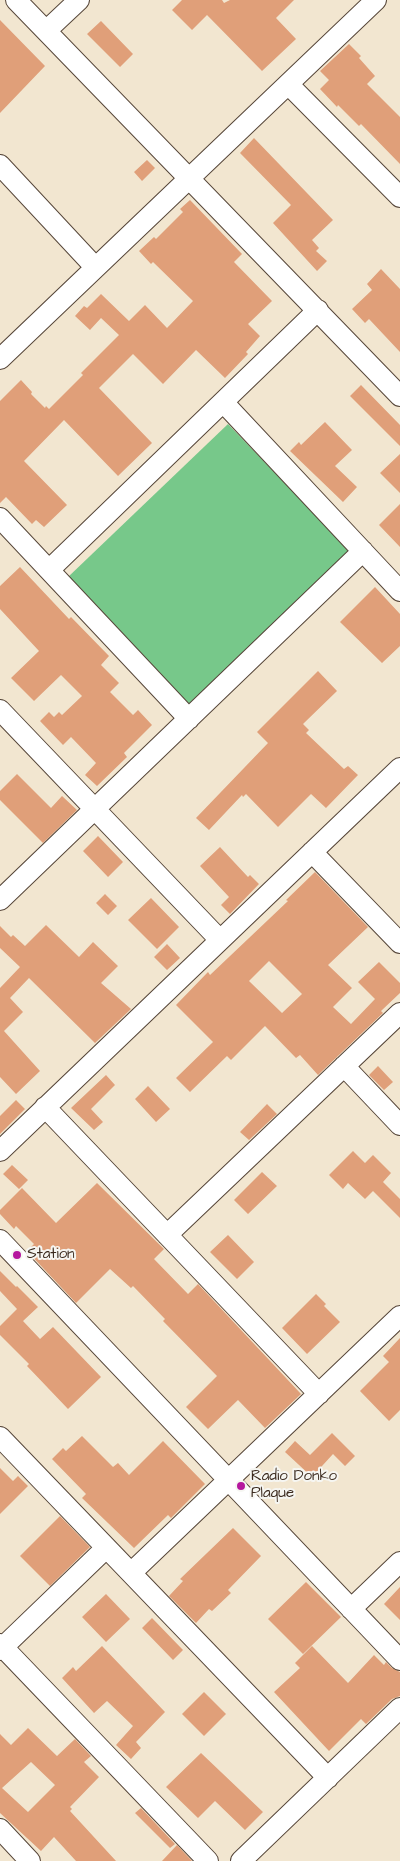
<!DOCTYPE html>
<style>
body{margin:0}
canvas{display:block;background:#f2e6d0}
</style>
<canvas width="400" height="1861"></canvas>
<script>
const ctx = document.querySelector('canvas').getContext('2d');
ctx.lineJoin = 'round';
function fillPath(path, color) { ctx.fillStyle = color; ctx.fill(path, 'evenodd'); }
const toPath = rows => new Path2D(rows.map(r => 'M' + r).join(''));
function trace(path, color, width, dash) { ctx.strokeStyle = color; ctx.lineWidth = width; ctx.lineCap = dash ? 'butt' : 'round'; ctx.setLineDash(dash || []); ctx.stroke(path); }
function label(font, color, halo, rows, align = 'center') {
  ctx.font = font + ' "Architects Daughter",sans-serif'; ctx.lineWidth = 4; ctx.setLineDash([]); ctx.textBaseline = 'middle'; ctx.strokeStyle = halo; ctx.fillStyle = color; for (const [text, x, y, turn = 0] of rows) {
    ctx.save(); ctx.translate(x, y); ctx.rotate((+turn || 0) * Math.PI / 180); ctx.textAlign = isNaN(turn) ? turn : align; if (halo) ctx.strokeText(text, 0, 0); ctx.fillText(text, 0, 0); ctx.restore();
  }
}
const green = toPath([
 [228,424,350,551,190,706,67,578]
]);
const building = toPath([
 [182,0,222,0,224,3,230,0,294,0,276,18,296,39,262,71,207,15,192,30,172,10],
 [0,20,45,66,0,113],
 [101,21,133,54,120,67,87,34],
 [349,44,361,56,359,58,375,76,367,84,400,117,400,164,361,124,359,126,338,105,337,107,320,89,329,80,320,71],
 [254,138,333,220,312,240,319,248,316,251,327,261,317,271,273,223,291,205,240,153],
 [147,160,155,168,142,181,134,172],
 [190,200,242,254,234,262,272,301,248,324,260,336,246,352,248,354,225,378,196,350,163,384,133,354,99,388,152,443,118,476,64,420,24,461,67,505,44,527,36,520,32,524,6,497,0,503,0,401,21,380,32,392,31,394,45,408,46,406,49,409,83,375,81,373,119,335,101,318,90,330,75,316,84,306,87,308,101,294,129,321,145,305,167,328,193,301,153,262,151,264,139,251,154,237,156,239,183,212,180,209],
 [381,269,400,289,400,352,369,319,365,323,352,309,372,290,367,284],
 [361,385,400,425,400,446,350,396],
 [325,422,352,450,335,466,357,487,343,502,290,451,299,442,301,445],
 [400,454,400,493,380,473],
 [400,504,400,547,379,525],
 [20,567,69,619,71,617,109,656,101,665,119,683,110,692,133,715,138,710,152,725,124,753,127,757,97,786,85,775,96,763,71,737,63,745,40,721,49,712,54,717,59,712,62,715,82,696,61,675,34,701,11,678,39,651,0,609,0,586],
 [375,587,400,614,400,646,382,663,340,622],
 [318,671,337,691,303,724,309,730,306,733,344,769,348,766,358,775,326,808,311,794,278,827,246,794,243,797,242,795,209,830,196,818,268,743,257,732],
 [17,774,51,808,62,796,77,810,43,843,0,800,0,791],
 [98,836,123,862,108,877,83,851],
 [220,847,248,877,250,875,259,884,230,914,221,905,229,897,200,866],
 [315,872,368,927,328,965,352,988,333,1007,351,1024,375,999,358,982,379,962,400,983,400,993,381,1011,383,1013,318,1075,300,1055,296,1058,265,1026,231,1060,227,1056,190,1092,176,1078,213,1042,176,1005,208,972,210,975,288,901,286,900],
 [269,961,302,994,282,1013,249,981],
 [105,894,117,906,108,915,96,903],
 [151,898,179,927,157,949,128,920],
 [46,925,79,957,93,942,118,966,101,983,131,1009,95,1043,29,978,10,998,23,1012,4,1031,40,1071,16,1094,0,1077,0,988,20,967,0,948,0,926,11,937,13,935,25,946],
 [167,944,180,958,167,970,154,957],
 [378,1066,393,1082,384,1090,369,1075],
 [106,1075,115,1085,91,1109,103,1122,94,1130,71,1108],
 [148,1086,170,1109,156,1122,135,1099],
 [16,1100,25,1109,0,1134,0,1116],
 [267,1104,277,1114,249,1140,240,1132],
 [353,1151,365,1163,373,1155,391,1173,383,1182,400,1199,400,1218,373,1191,365,1199,348,1183,343,1189,329,1175],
 [12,1165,28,1180,19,1189,3,1174],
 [262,1172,277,1186,248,1214,234,1200],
 [97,1183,164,1249,154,1259,188,1294,198,1284,301,1394,265,1428,238,1400,208,1429,186,1407,217,1376,163,1321,165,1319,133,1286,131,1288,110,1269,76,1303,27,1251,34,1244,16,1226,14,1229,0,1214,0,1210,22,1188,56,1223],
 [228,1235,254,1262,237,1279,210,1252],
 [0,1271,16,1287,17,1286,38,1307,23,1321,40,1339,53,1327,101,1377,68,1409,27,1366,29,1364,0,1335,0,1326,17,1309,0,1291],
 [316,1294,326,1304,324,1306,340,1322,307,1354,282,1328],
 [400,1338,400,1410,389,1421,360,1391,389,1362,383,1356],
 [332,1433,355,1456,345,1466,333,1454,312,1477,285,1452,295,1441,310,1455],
 [82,1436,113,1467,118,1463,129,1475,163,1441,205,1484,171,1518,168,1515,134,1548,82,1498,86,1494,52,1459,63,1448,66,1451],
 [0,1468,13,1481,18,1476,28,1486,0,1514],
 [60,1516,90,1547,50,1586,20,1556],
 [233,1528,261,1556,228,1590,231,1593,212,1611,209,1609,196,1623,169,1596,183,1581,180,1579],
 [306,1582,341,1617,303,1654,268,1619],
 [400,1587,400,1620,384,1604],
 [106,1594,130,1619,106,1642,82,1617],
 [152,1618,183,1650,173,1660,142,1628],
 [102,1646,165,1712,136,1742,141,1748,131,1759,116,1745,133,1726,107,1701,94,1713,62,1678,73,1667,76,1671],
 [312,1646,348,1683,374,1655,384,1665,386,1662,392,1668,400,1672,400,1696,392,1699,366,1724,361,1719,329,1751,274,1692,300,1668,295,1663],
 [204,1692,226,1714,204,1736,182,1714],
 [28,1728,57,1756,75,1739,91,1756,84,1762,99,1777,70,1807,72,1809,70,1811,116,1861,76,1861,54,1837,41,1851,0,1813,0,1734,11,1745],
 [31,1762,55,1785,28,1812,2,1788],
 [201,1753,263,1812,245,1830,215,1801,198,1818,166,1787],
 [141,1808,175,1844,170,1848,135,1813],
 [177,1845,192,1861,162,1861]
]);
const minor = toPath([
 [16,0,400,396],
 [46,31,79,0],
 [288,84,400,197],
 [0,165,95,267],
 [0,359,376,0],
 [223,402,400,591],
 [0,518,189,719],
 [49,570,318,310],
 [0,710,220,940],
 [312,852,400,943],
 [0,900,363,551],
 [344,1066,400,1125],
 [45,1107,319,1394],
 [0,1151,400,768],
 [167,1235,400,1013],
 [0,1240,400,1660],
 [0,1437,328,1778],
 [131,1573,400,1316],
 [351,1609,400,1562],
 [0,1644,208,1861],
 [0,1650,106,1548],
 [0,1829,30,1861],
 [241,1861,400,1708]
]);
const markers = [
 [17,1255,5,"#b5179e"],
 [241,1486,5,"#b5179e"]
];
const poiNames = [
 ["Station",27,1255],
 ["Radio Donko",251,1477],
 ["Plaque",251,1494]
];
fillPath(green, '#77c88a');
fillPath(building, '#e09f79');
trace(minor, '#564639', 22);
trace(minor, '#fff', 20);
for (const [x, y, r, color] of markers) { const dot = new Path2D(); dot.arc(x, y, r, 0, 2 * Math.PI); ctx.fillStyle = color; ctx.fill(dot); trace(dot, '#f6f6f2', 2); }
label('15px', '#3b2a1e', '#f6f6f2', poiNames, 'left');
</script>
